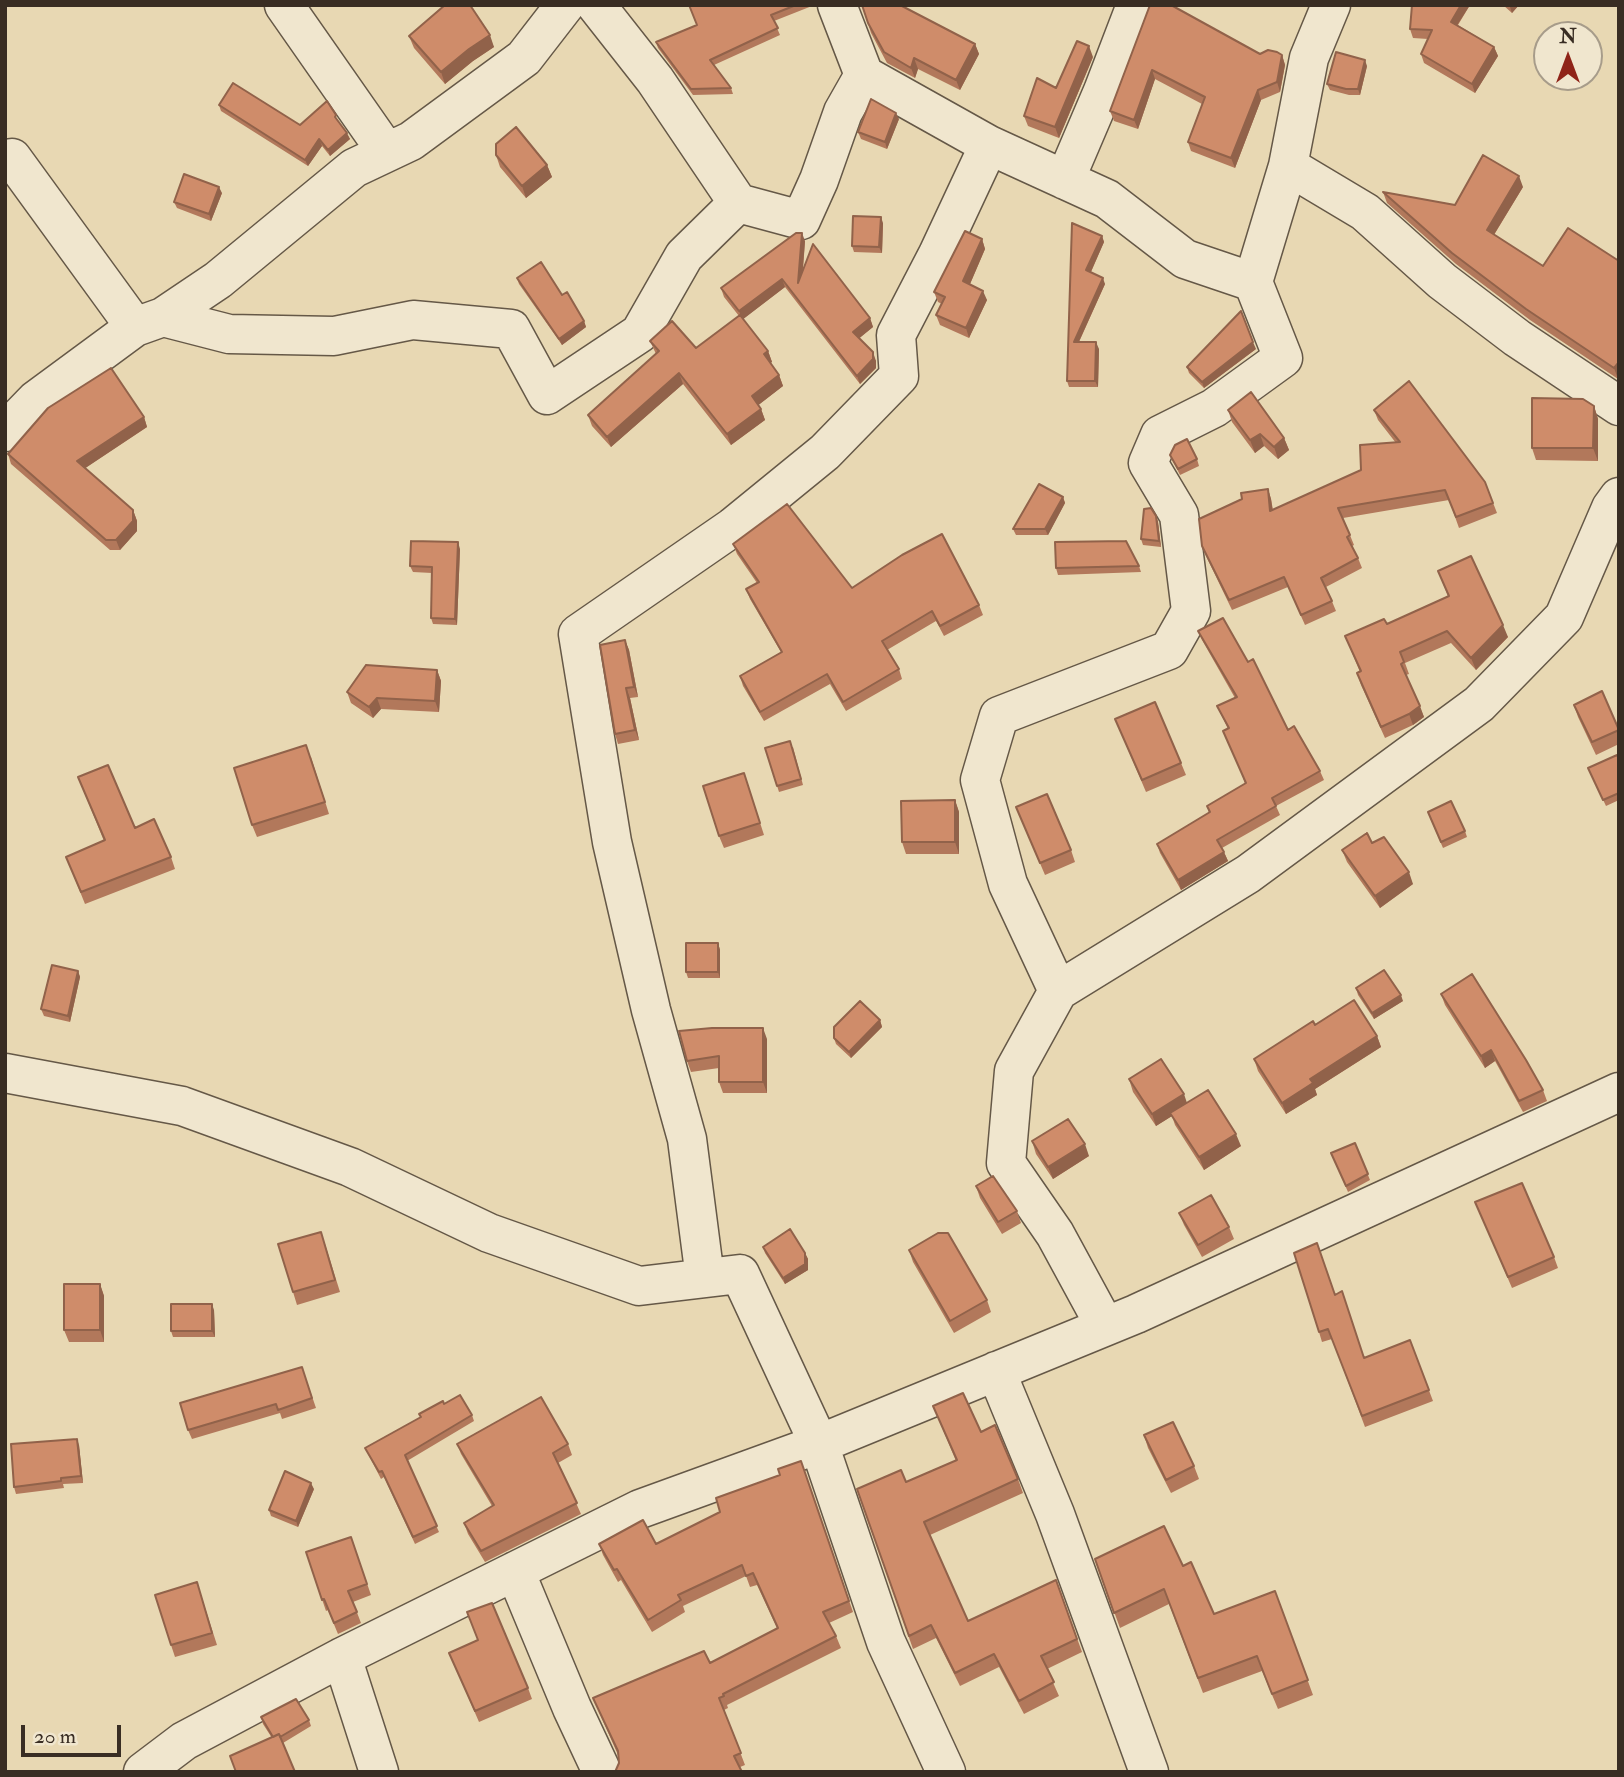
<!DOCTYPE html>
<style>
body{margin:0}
#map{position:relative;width:1624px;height:1777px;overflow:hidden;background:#e8d8b3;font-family:"IM FELL Double Pica",serif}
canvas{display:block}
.frame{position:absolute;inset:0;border:7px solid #392d23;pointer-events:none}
.north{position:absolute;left:1533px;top:21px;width:70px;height:70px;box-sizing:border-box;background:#f0e6ce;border:2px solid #a79c8a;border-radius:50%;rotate:0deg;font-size:19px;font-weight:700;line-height:28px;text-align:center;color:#392d23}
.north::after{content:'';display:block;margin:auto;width:24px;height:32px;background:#8f2418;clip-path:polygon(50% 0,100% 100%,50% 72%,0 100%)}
.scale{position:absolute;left:21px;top:1725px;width:100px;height:32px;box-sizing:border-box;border:4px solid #392d23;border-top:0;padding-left:9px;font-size:21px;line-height:24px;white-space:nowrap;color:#392d23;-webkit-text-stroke:5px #f0e6ce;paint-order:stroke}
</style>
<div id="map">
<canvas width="1624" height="1777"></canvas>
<div class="frame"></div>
<div class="north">N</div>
<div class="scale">20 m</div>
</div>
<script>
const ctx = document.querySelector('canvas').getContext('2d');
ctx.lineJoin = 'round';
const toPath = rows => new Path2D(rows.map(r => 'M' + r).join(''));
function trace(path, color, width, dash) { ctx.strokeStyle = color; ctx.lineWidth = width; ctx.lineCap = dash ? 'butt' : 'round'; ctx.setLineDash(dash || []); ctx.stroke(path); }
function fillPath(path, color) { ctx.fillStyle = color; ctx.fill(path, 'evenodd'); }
const minor = toPath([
 [284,5,386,151],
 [596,5,655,80,738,203,801,220,819,180,843,112,864,75],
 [837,5,864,75,989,145,1107,199,1185,259,1253,282],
 [12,158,135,327],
 [1288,166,1365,212,1442,281,1517,338,1619,406],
 [1065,180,1103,91,1136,5],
 [163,317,229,334,334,336,413,320,511,329,547,395,640,333,684,256,738,203],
 [5,432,36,400,135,327,163,317,218,280,354,168,411,141,524,58,565,5],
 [1058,991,1008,884,980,780,999,716,1169,650,1191,611,1179,515,1148,463,1160,435,1214,408,1283,358,1253,282,1288,166,1309,58,1331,5],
 [5,1073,182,1106,350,1167,489,1233,639,1286,740,1274,819,1444,886,1642,946,1772],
 [705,1278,687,1139,651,1010,612,842,578,634,733,527,825,452,899,376,896,335,938,254,989,145],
 [1105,1326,1055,1234,1006,1163,1014,1071,1058,991,1248,874,1479,704,1564,617,1611,508,1619,497],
 [996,1371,1055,1514,1149,1772],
 [515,1571,572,1708,602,1772],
 [342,1657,379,1772],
 [143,1772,184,1741,342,1657,640,1509,819,1444,1136,1314,1619,1092]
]);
const wall = toPath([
 [444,5,470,5,494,47,473,61,445,84,414,48,409,36],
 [689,5,811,5,812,6,774,21,780,35,714,65,731,88,733,94,693,95,658,48,656,42,697,25],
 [1150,5,1260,54,1282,55,1285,65,1280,92,1261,100,1235,168,1191,151,1188,142,1202,104,1155,79,1138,129,1114,121,1110,111],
 [1412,5,1470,5,1458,25,1494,47,1498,56,1475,93,1424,63,1421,54,1428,39,1413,38,1410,29],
 [1503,5,1519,5,1512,13],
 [868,23,975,44,979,54,960,90,918,69,915,78,887,63,871,33],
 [1093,57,1059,138,1028,126,1024,116],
 [1367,66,1360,95,1349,95,1330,90,1327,84],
 [219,105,300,125,338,121,350,139,330,156,322,146,308,166,221,111],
 [899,119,887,149,861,139,858,132],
 [496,155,547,165,552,177,526,198,500,167],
 [1523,187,1494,235,1543,266,1619,261,1618,379,1530,320,1456,264,1387,203,1383,192,1455,205],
 [222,193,211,221,177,208,174,202],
 [883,223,882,253,854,252,852,246],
 [1072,223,1102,236,1104,242,1091,272,1105,284,1079,342,1099,349,1098,387,1069,387,1067,381],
 [982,239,985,249,970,284,987,300,969,338,940,325,936,315,942,304,938,302,934,292],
 [805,241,803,270,870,318,873,327,859,338,876,361,876,368,860,384,785,287,743,319,768,351,772,362,770,363,779,375,783,386,758,405,761,409,765,420,731,445,683,384,611,447,592,426,588,415,656,354,650,341,696,348,739,316,724,297,721,288],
 [517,278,584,321,586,327,562,345,519,284],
 [1256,349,1204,388,1189,373,1187,367],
 [1594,406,1598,419,1598,461,1536,460,1532,448],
 [1228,410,1284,438,1289,450,1278,459,1264,446,1255,453,1232,422],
 [1374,410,1485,482,1497,513,1459,528,1449,500,1343,518,1354,545,1352,546,1358,558,1362,568,1326,587,1336,611,1305,625,1288,587,1232,610,1206,556,1202,546,1268,489,1271,499,1273,510,1361,470,1396,443,1378,420],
 [144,417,147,427,85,468,133,510,137,521,137,531,120,550,110,550,11,464,8,454],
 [1170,455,1197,459,1199,466,1180,475],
 [1063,497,1065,503,1048,535,1016,535,1013,529],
 [1156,516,1158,522,1161,547,1143,545,1141,539],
 [733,544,852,588,979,605,983,615,944,636,936,621,887,650,899,669,902,679,846,711,830,684,764,721,743,686,740,676,781,652,750,599,746,589,757,583,737,554],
 [460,549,457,625,433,624,431,618,432,573,413,572,410,566],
 [1139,566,1141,572,1058,575,1056,568],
 [1438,571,1508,637,1476,670,1451,643,1405,663,1409,674,1406,675,1424,717,1413,725,1385,738,1361,685,1357,673,1360,672,1345,636,1387,624,1448,596],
 [1198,631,1248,662,1288,730,1320,771,1324,780,1276,806,1280,815,1222,848,1228,861,1181,890,1160,853,1157,844,1209,813,1207,806,1245,784,1228,729,1217,706,1235,698,1202,640],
 [625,640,629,650,638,697,630,698,639,740,618,744,615,734],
 [437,670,441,681,439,712,381,709,373,718,351,703,347,692],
 [1574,705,1619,728,1619,744,1596,755,1578,717],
 [1115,719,1181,763,1186,775,1146,792],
 [793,747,803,785,779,792,765,748],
 [311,757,329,814,257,837,252,825],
 [1619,759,1619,800,1606,806,1588,768],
 [744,773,764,835,724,848,719,836],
 [78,777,171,857,175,869,85,904,66,857,104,841],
 [955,800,959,812,959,854,906,854,902,842],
 [1016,807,1071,850,1075,862,1045,875],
 [1430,818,1465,831,1467,837,1443,848],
 [1342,850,1413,884,1380,908,1347,862],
 [718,943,720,950,720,978,688,978,686,972],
 [78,971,80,977,70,1022,44,1016,41,1009],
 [1356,988,1403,1001,1374,1019,1358,995],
 [1441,994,1543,1090,1547,1101,1523,1112,1495,1061,1485,1068,1445,1005],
 [880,1020,882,1027,851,1058,836,1044,834,1038],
 [1315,1025,1377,1036,1381,1047,1315,1089,1317,1095,1286,1114,1258,1071,1254,1059],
 [767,1039,767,1093,723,1093,719,1082,719,1068,691,1072,687,1061],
 [1129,1079,1187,1103,1241,1146,1204,1170,1175,1125,1172,1116,1156,1126,1133,1092],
 [1032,1141,1089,1156,1053,1179,1036,1154],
 [1355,1143,1370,1180,1348,1192,1334,1160],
 [976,1186,1017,1211,1021,1223,1002,1234,980,1198],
 [1475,1202,1554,1257,1558,1268,1512,1288],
 [1179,1213,1229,1227,1234,1239,1202,1257,1184,1225],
 [325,1244,340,1292,297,1305,293,1292],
 [763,1247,805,1253,808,1259,808,1270,785,1284,765,1253],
 [909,1250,987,1300,991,1312,954,1333,913,1262],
 [100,1284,104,1296,104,1342,69,1342,64,1330],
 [1335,1295,1364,1358,1410,1340,1433,1401,1365,1427,1332,1339,1322,1342,1319,1332],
 [214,1310,215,1337,173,1337,171,1331],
 [302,1367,316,1408,282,1419,280,1413,192,1439,188,1430],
 [444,1404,472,1415,474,1421,407,1461,439,1532,415,1544,384,1477,381,1479,365,1448],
 [933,1406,981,1432,1018,1479,1023,1493,930,1535,968,1621,1056,1580,1082,1652,1047,1669,1059,1696,1024,1714,999,1667,960,1686,936,1638,913,1649,857,1489,906,1482,956,1461],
 [1144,1435,1194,1466,1199,1479,1171,1493,1148,1448],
 [457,1444,568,1444,572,1455,558,1463,581,1514,485,1562,468,1534,464,1523,492,1506,461,1454],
 [79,1445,83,1483,63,1484,64,1488,16,1494,14,1487],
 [801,1461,853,1612,829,1623,836,1636,841,1648,727,1705,728,1708,724,1710,745,1765,740,1767,619,1763,618,1755,593,1698,710,1663,777,1628,757,1585,750,1587,746,1576,683,1606,685,1612,652,1632,621,1580,618,1582,603,1555,599,1544,656,1544,720,1512],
 [314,1489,298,1527,271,1516,269,1510],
 [351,1537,371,1595,353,1602,361,1623,338,1634,328,1610,326,1611,306,1552],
 [1095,1559,1183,1566,1214,1614,1275,1591,1313,1695,1278,1709,1262,1671,1203,1693,1169,1604,1120,1628],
 [201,1595,217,1645,175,1657,171,1645],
 [449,1653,528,1688,532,1699,479,1722],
 [261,1717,309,1720,311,1726,283,1743,295,1772,236,1772,230,1756,272,1738,263,1724]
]);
const shadedWall = toPath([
 [1461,5,1470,5,1454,30,1451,22],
 [1511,5,1519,5,1512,13,1510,7],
 [490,35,494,47,473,61,445,84,441,72,469,49],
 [975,44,979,54,960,90,956,80],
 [1089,46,1093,57,1059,138,1055,127],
 [1494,47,1498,56,1475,93,1472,84],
 [1282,55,1285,65,1280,92,1277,82],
 [914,58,918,69,915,78,911,68],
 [1365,60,1367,66,1360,95,1358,89],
 [1152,70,1155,79,1138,129,1134,120],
 [1258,90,1261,100,1235,168,1231,158],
 [896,113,899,119,887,149,885,142],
 [347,133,350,139,330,156,328,150],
 [319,139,322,146,308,166,305,160],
 [547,165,552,177,526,198,522,186],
 [1519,176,1523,187,1490,241,1487,230],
 [219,187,222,193,211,221,209,214],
 [881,217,883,223,882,253,879,247],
 [802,233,805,241,801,291,798,283],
 [1102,236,1104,242,1089,276,1086,270],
 [982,239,985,249,967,291,963,281],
 [1103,278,1105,284,1076,348,1074,342],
 [782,279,785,287,742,320,739,311],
 [983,291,987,300,969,338,966,328],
 [870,318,873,327,856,341,853,332],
 [584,321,586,327,562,345,559,339],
 [1096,342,1099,349,1098,387,1095,381],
 [1253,342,1256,349,1204,388,1202,382],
 [768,351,772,362,767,365,764,354],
 [873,352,876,361,876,368,860,384,857,376],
 [1619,362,1619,378,1618,379,1614,368],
 [679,373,683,384,611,447,607,437],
 [779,375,783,386,756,407,752,396],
 [1594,406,1598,419,1598,461,1593,448],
 [761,409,765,420,731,445,727,434],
 [144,417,147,427,81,471,77,461],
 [1260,434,1264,446,1255,453,1250,440],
 [1284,438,1289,450,1278,459,1274,447],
 [1268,489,1271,499,1274,521,1270,511],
 [1063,497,1065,503,1048,535,1045,529],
 [133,510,137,521,137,531,120,550,116,540],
 [1156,516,1158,522,1161,547,1159,541],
 [458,542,460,549,457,625,455,619],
 [1503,625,1508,637,1476,670,1471,658],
 [625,640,629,650,638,697,634,687],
 [437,670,441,681,439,712,435,701],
 [626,688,630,698,639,740,635,730],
 [377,698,381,709,373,718,369,707],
 [1420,706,1424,717,1413,725,1409,714],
 [955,800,959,812,959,854,955,842],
 [1224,852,1228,861,1181,890,1178,880],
 [1409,872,1413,884,1380,908,1375,896],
 [718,943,720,950,720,978,718,972],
 [78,971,80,977,70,1022,68,1016],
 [1401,995,1403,1001,1374,1019,1372,1013],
 [880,1020,882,1027,851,1058,849,1052],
 [763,1028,767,1039,767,1093,763,1082],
 [1377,1036,1381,1047,1315,1089,1317,1095,1286,1114,1282,1103,1310,1079],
 [1491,1050,1495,1061,1485,1068,1481,1056],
 [1184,1094,1188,1106,1170,1113,1172,1116,1156,1126,1152,1114],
 [1236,1134,1241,1146,1204,1170,1199,1157],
 [1085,1144,1089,1156,1053,1179,1048,1167],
 [805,1253,808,1259,808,1270,785,1284,783,1278],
 [100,1284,104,1296,104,1342,100,1330],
 [212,1304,214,1310,215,1337,212,1331],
 [77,1439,79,1445,83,1483,81,1476],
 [311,1483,314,1489,298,1527,296,1521]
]);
const building = toPath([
 [445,5,470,5,490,35,469,49,441,72,409,36,445,5],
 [689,5,796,5,771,15,778,28,710,60,731,88,691,89,656,42,697,25,689,5],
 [862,5,900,5,975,44,956,80,914,58,911,68,884,52,868,23,862,5],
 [1150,5,1171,5,1260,54,1268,50,1277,52,1282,55,1277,82,1258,90,1231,158,1188,142,1205,97,1152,70,1134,120,1110,111,1150,5],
 [1412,5,1461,5,1451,22,1494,47,1472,84,1421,54,1432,30,1410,29,1412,5],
 [1077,41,1089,46,1055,127,1024,116,1037,78,1056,88,1077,41],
 [1336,52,1365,60,1358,89,1346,89,1327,84,1336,52],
 [233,83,300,125,327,101,336,115,335,117,347,133,328,150,319,139,305,160,219,105,233,83],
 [871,99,896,113,885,142,858,132,871,99],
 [516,127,547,165,522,186,496,155,496,144,516,127],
 [1483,155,1519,176,1487,230,1543,266,1568,228,1619,261,1619,362,1614,368,1526,309,1452,253,1383,192,1455,205,1483,155],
 [184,174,219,187,209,214,174,202,184,174],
 [853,216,881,217,879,247,852,246,853,216],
 [1072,223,1102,236,1086,270,1103,278,1074,342,1096,342,1095,381,1067,381,1072,223],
 [965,231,982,239,963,281,983,291,966,328,936,315,945,297,934,292,965,231],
 [796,233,802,233,798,283,813,244,870,318,853,332,873,352,873,359,857,376,782,279,739,311,721,288,796,233],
 [541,262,562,295,567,292,584,321,559,339,517,278,541,262],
 [1241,311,1253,342,1202,382,1187,367,1241,311],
 [740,315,768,351,764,354,779,375,752,396,761,409,727,434,679,373,607,437,588,415,659,351,650,341,672,321,696,348,740,315],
 [111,368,144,417,77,461,133,510,133,521,116,540,106,540,8,454,48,408,111,368],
 [1409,381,1485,482,1493,503,1456,517,1445,490,1338,508,1350,535,1347,537,1358,558,1321,578,1332,601,1301,615,1284,577,1229,600,1202,546,1199,519,1242,499,1241,493,1268,489,1270,511,1361,470,1360,445,1400,442,1374,410,1409,381],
 [1251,392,1284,438,1274,447,1260,434,1250,440,1228,410,1251,392],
 [1532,398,1583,399,1594,406,1593,448,1532,448,1532,398],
 [1187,439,1197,459,1178,469,1170,455,1175,445,1187,439],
 [1039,484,1063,497,1045,529,1013,529,1039,484],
 [787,504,852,588,902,555,942,534,979,605,940,626,932,611,882,641,899,669,843,702,827,674,760,712,740,676,782,652,746,589,759,582,733,544,787,504],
 [1151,508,1156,516,1159,541,1141,539,1144,509,1151,508],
 [411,541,458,542,455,619,431,618,432,567,410,566,411,541],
 [1126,541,1139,566,1056,568,1055,542,1126,541],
 [1471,556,1503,625,1471,658,1447,631,1400,652,1404,662,1401,664,1420,706,1409,714,1381,727,1357,673,1361,671,1345,636,1384,619,1387,624,1449,596,1438,571,1471,556],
 [1223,618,1248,662,1253,659,1288,730,1294,726,1320,771,1272,798,1276,806,1217,840,1224,852,1178,880,1157,844,1210,812,1207,806,1246,783,1223,731,1229,728,1217,706,1237,697,1198,631,1223,618],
 [625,640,634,687,626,688,635,730,615,734,600,645,625,640],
 [366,665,437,670,435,701,377,698,369,707,347,692,366,665],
 [1602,691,1619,730,1592,742,1574,705,1602,691],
 [1155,702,1181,763,1142,780,1115,719,1155,702],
 [790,741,801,779,777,786,765,748,790,741],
 [306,745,325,802,252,825,234,768,306,745],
 [1617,755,1619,759,1619,793,1603,800,1588,768,1617,755],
 [108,765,135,828,154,819,171,857,81,892,66,857,105,840,78,777,108,765],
 [744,773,760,823,719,836,703,786,744,773],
 [1047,794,1071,850,1040,863,1016,807,1047,794],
 [955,800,955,842,902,842,901,801,955,800],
 [1451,801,1465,831,1441,842,1428,812,1451,801],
 [1367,833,1372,843,1384,837,1409,872,1375,896,1342,850,1367,833],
 [686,943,718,943,718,972,686,972,686,943],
 [52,965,78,971,68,1016,41,1009,52,965],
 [1384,970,1401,995,1372,1013,1356,988,1384,970],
 [1472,974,1526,1060,1543,1090,1519,1101,1491,1050,1481,1056,1441,994,1472,974],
 [1354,1000,1377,1036,1310,1079,1313,1083,1282,1103,1254,1059,1313,1021,1315,1025,1354,1000],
 [860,1001,880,1020,849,1052,834,1038,834,1027,860,1001],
 [712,1028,763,1028,763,1082,719,1082,719,1056,687,1061,679,1031,712,1028],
 [1161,1059,1184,1094,1152,1114,1129,1079,1161,1059],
 [1208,1090,1236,1134,1199,1157,1170,1113,1208,1090],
 [1068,1119,1085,1144,1048,1167,1032,1141,1068,1119],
 [1355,1143,1368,1174,1346,1186,1331,1153,1355,1143],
 [993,1176,1017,1211,998,1222,976,1186,993,1176],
 [1522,1183,1554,1257,1508,1277,1475,1202,1522,1183],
 [1211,1195,1229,1227,1198,1245,1179,1213,1211,1195],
 [790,1229,805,1253,805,1264,783,1278,763,1247,790,1229],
 [321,1232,335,1280,293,1292,278,1244,321,1232],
 [938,1233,948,1233,987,1300,950,1321,909,1250,938,1233],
 [1317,1243,1335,1295,1342,1291,1364,1358,1410,1340,1429,1390,1362,1416,1328,1329,1319,1332,1294,1253,1317,1243],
 [64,1284,100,1284,100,1330,64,1330,64,1284],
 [171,1304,212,1304,212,1331,171,1331,171,1304],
 [302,1367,312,1398,278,1410,276,1404,188,1430,180,1403,302,1367],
 [963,1393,981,1432,995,1425,1018,1479,924,1522,968,1621,1056,1580,1077,1639,1041,1656,1054,1682,1019,1701,994,1654,955,1673,931,1625,909,1636,857,1489,901,1470,906,1482,957,1460,933,1406,963,1393],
 [460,1395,472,1415,405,1455,437,1526,413,1537,382,1471,379,1472,365,1448,421,1417,419,1414,443,1401,444,1404,460,1395],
 [541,1397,568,1444,553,1453,577,1503,481,1551,464,1523,494,1505,457,1444,541,1397],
 [1173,1422,1194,1466,1166,1480,1144,1435,1173,1422],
 [77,1439,81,1476,61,1478,61,1481,14,1487,11,1444,77,1439],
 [801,1461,849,1601,823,1612,836,1636,723,1694,724,1696,719,1698,741,1753,734,1756,742,1772,615,1772,619,1763,618,1751,593,1698,704,1651,710,1663,778,1628,753,1573,746,1576,742,1565,678,1595,681,1600,648,1620,617,1569,614,1570,599,1544,643,1520,656,1544,720,1512,716,1498,780,1475,778,1469,801,1461],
 [285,1471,311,1483,296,1521,269,1510,285,1471],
 [1164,1526,1183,1566,1191,1562,1214,1614,1275,1591,1308,1680,1272,1694,1257,1656,1198,1678,1164,1589,1114,1613,1095,1559,1164,1526],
 [351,1537,367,1584,348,1591,357,1612,334,1623,324,1599,322,1600,306,1552,351,1537],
 [197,1582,212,1633,171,1645,155,1595,197,1582],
 [492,1603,528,1688,475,1711,449,1653,478,1640,467,1612,492,1603],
 [296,1699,309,1720,280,1737,279,1734,273,1737,261,1717,296,1699],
 [279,1734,295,1772,236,1772,230,1756,279,1734]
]);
trace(minor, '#655847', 41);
trace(minor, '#f0e6ce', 38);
fillPath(wall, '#b2785b');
fillPath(shadedWall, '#91624a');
fillPath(building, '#cf8c6a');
trace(building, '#91624a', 2);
</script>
